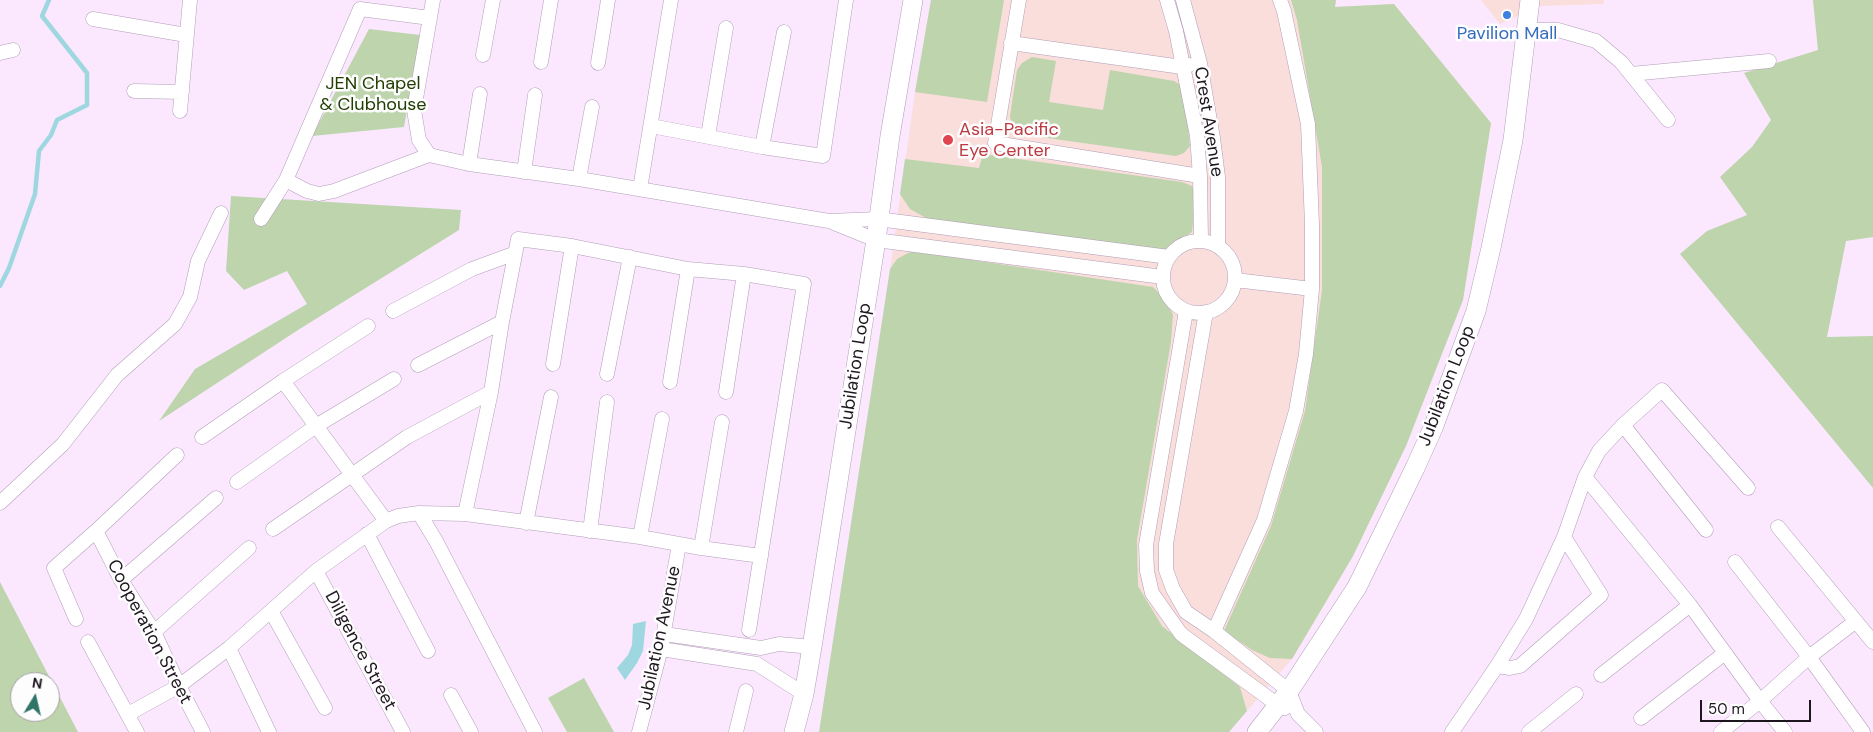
<!DOCTYPE html>
<style>
body{margin:0}
#map{position:relative;width:1873px;height:732px;overflow:hidden;background:#fbe8ff;font-family:"DM Sans",sans-serif}
canvas{display:block}
.north{position:absolute;left:10px;top:672px;width:50px;height:50px;box-sizing:border-box;background:#fdfdfd;border:1px solid #a4a1a4;border-radius:50%;rotate:9deg;font-size:14px;font-weight:700;line-height:20px;text-align:center;color:#1e161f}
.north::after{content:'';display:block;margin:auto;width:18px;height:22px;background:#307468;clip-path:polygon(50% 0,100% 100%,50% 72%,0 100%)}
.scale{position:absolute;left:1700px;top:700px;width:111px;height:22px;box-sizing:border-box;border:2px solid #1e161f;border-top:0;padding-left:6px;font-size:15px;line-height:18px;white-space:nowrap;color:#1e161f;-webkit-text-stroke:4px #fdfdfd;paint-order:stroke}
</style>
<div id="map">
<canvas width="1873" height="732"></canvas>
<div class="north">N</div>
<div class="scale">50 m</div>
</div>
<script>
const ctx = document.querySelector('canvas').getContext('2d');
ctx.lineJoin = 'round';
function fillPath(path, color) { ctx.fillStyle = color; ctx.fill(path, 'evenodd'); }
const toPath = rows => new Path2D(rows.map(r => 'M' + r).join(''));
function trace(path, color, width, dash) { ctx.strokeStyle = color; ctx.lineWidth = width; ctx.lineCap = dash ? 'butt' : 'round'; ctx.setLineDash(dash || []); ctx.stroke(path); }
function label(font, color, halo, rows, align = 'center') {
  ctx.font = font + ' "DM Sans",sans-serif'; ctx.lineWidth = 5; ctx.setLineDash([]); ctx.textBaseline = 'middle'; ctx.strokeStyle = halo; ctx.fillStyle = color; for (const [text, x, y, turn = 0] of rows) {
    ctx.save(); ctx.translate(x, y); ctx.rotate((+turn || 0) * Math.PI / 180); ctx.textAlign = isNaN(turn) ? turn : align; if (halo) ctx.strokeText(text, 0, 0); ctx.fillText(text, 0, 0); ctx.restore();
  }
}
const commercial = toPath([
 [931,0,1336,0,1335,7,1394,4,1491,123,1463,300,1406,445,1353,556,1292,659,1247,711,1240,687,1162,626,1138,586,1137,540,1171,342,1173,315,897,259,890,269,915,92],
 [1481,0,1604,0,1603,4,1540,6,1500,24]
]);
const green = toPath([
 [931,0,1004,0,987,102,915,92],
 [1291,0,1336,0,1335,7,1394,4,1491,123,1463,300,1406,446,1353,556,1292,659,1270,658,1252,650,1224,631,1271,526,1305,411,1322,290,1322,167,1297,20],
 [1813,0,1873,0,1873,237,1846,241,1827,337,1873,336,1873,488,1680,254,1707,231,1747,215,1720,177,1752,147,1771,120,1744,73,1818,50],
 [369,29,420,35,404,127,312,136],
 [1032,57,1056,61,1049,102,1103,110,1110,70,1174,81,1184,87,1190,146,1184,153,1176,156,1026,135,1012,129,1010,116,1017,70,1022,63],
 [983,154,1182,182,1192,186,1196,195,1192,232,1176,242,1166,252,928,219,910,209,900,194,905,159,979,168],
 [231,196,461,210,459,230,298,330,159,421,195,369,307,304,287,271,244,290,226,271],
 [912,251,1153,287,1167,302,1173,315,1171,342,1137,540,1138,586,1162,626,1240,687,1247,711,1229,732,819,732,890,269,897,259],
 [0,582,78,732,0,732],
 [20,682,50,682,50,712,20,712],
 [584,678,614,732,567,732,548,698]
]);
const water = toPath([
 [646,621,643,651,637,663,625,680,617,668,628,655,632,645,633,624]
]);
const stream = toPath([
 [0,286,9,268,35,194,39,151,51,135,57,120,87,105,87,73,42,16,49,0]
]);
const street = toPath([
 [433,0,414,110,419,140,429,155,469,164,579,179,829,221,878,219,1169,257],
 [1019,0,995,143,1200,176],
 [1167,0,1176,31,1197,136,1200,176,1201,240],
 [1183,0,1200,63,1213,138,1218,177,1218,246],
 [93,19,186,35],
 [1527,30,1558,30,1596,41,1621,62,1668,120],
 [1011,43,1182,67,1189,65],
 [0,53,13,50],
 [483,55,493,0],
 [541,62,551,0],
 [598,63,608,0],
 [1631,74,1769,61],
 [134,91,182,92],
 [180,111,190,0],
 [651,126,762,147,823,156,846,0],
 [708,136,726,28],
 [762,147,784,32],
 [469,164,480,94],
 [524,172,535,95],
 [579,179,592,107],
 [286,180,307,191,319,194,334,191,429,155],
 [640,189,671,0],
 [261,219,286,180,360,9,430,18],
 [834,223,876,240,1163,277],
 '1163 277a36 36 0 1 1 72 0a36 36 0 1 1-72 0Z',
 [1235,280,1312,289],
 [393,311,472,269,513,254],
 [1186,311,1146,545,1147,571,1152,593,1181,634,1278,705,1285,708],
 [1206,312,1166,544,1166,570,1173,589,1186,612,1214,631,1289,691,1298,714,1316,732],
 [553,364,572,246],
 [418,365,502,322],
 [607,374,630,257],
 [283,381,386,521],
 [670,382,688,269],
 [726,392,744,274],
 [1623,425,1706,530],
 [202,437,283,381,368,326],
 [1585,477,1690,605,1760,701,1785,732],
 [237,482,316,426,394,379],
 [0,503,63,444,117,375,175,324,190,297,198,261,221,213],
 [419,513,436,541,535,732],
 [465,514,491,392,502,322,518,239,572,246,688,269,744,274,804,284,749,630],
 [526,523,551,397],
 [1778,527,1873,642],
 [273,529,407,437,491,392],
 [96,531,121,580,154,632,179,686,203,732],
 [590,531,607,402],
 [367,534,428,651],
 [640,537,662,419],
 [701,548,722,422],
 [1735,562,1809,657,1863,732],
 [316,571,403,732],
 [121,580,216,498],
 [271,611,325,708],
 [76,619,54,568,96,531,177,455],
 [1214,631,1264,520,1296,411,1306,354,1312,289,1312,225,1308,124,1284,11,1280,0],
 [154,632,249,548],
 [664,634,761,648,779,644,812,647],
 [88,642,137,732],
 [229,648,269,732],
 [661,649,757,664,804,694],
 [1497,666,1510,668,1520,666,1601,595,1564,537],
 [1601,675,1690,605],
 [451,695,471,732],
 [128,714,179,686,229,648,316,571,386,521,398,516,419,513,465,514,640,537,701,548,761,556],
 [1641,718,1725,653],
 [639,732,661,649,679,544],
 [736,732,746,691],
 [1452,732,1497,666,1526,619,1564,537,1585,477,1599,451,1623,425,1662,390,1748,488],
 [1529,732,1576,694],
 [1721,732,1760,701,1809,657,1856,621]
]);
const secondary = toPath([
 [794,732,804,694,812,647,876,240,890,136,913,0],
 [1257,732,1289,691,1357,587,1415,468,1433,428,1476,311,1491,248,1513,140,1530,0]
]);
const markers = [
 [1507,15,5,"#3f7fe0"],
 [948,140,6,"#e0444e"]
];
const shopNames = [
 ["Pavilion Mall",1507,34]
];
const parkNames = [
 ["JEN Chapel",373,84],
 ["& Clubhouse",373,105]
];
const streetNames = [
 ["Crest Avenue",1208,122,81],
 ["Jubilation Loop",856,366,-81],
 ["Jubilation Loop",1447,386,-69],
 ["Cooperation Street",149,632,62],
 ["Jubilation Avenue",660,638,-78],
 ["Diligence Street",360,651,62]
];
const healthNames = [
 ["Asia-Pacific",959,130],
 ["Eye Center",959,151]
];
fillPath(commercial, '#f9dedc');
fillPath(green, '#bdd4ac');
fillPath(water, '#9ed7df');
trace(stream, '#9ed7df', 4.5);
trace(street, '#b29db7', 15);
trace(secondary, '#b29db7', 20);
trace(street, '#fff', 14);
trace(secondary, '#fff', 19);
for (const [x, y, r, color] of markers) { const dot = new Path2D(); dot.arc(x, y, r, 0, 2 * Math.PI); ctx.fillStyle = color; ctx.fill(dot); trace(dot, '#fdfdfd', 2); }
label('18px', '#366cbe', '#fdfdfd', shopNames);
label('18px', '#213d01', '#fdfdfd', parkNames);
label('18px', '#1e161f', '#fdfdfd', streetNames);
label('18px', '#be3a42', '#fdfdfd', healthNames, 'left');
</script>
